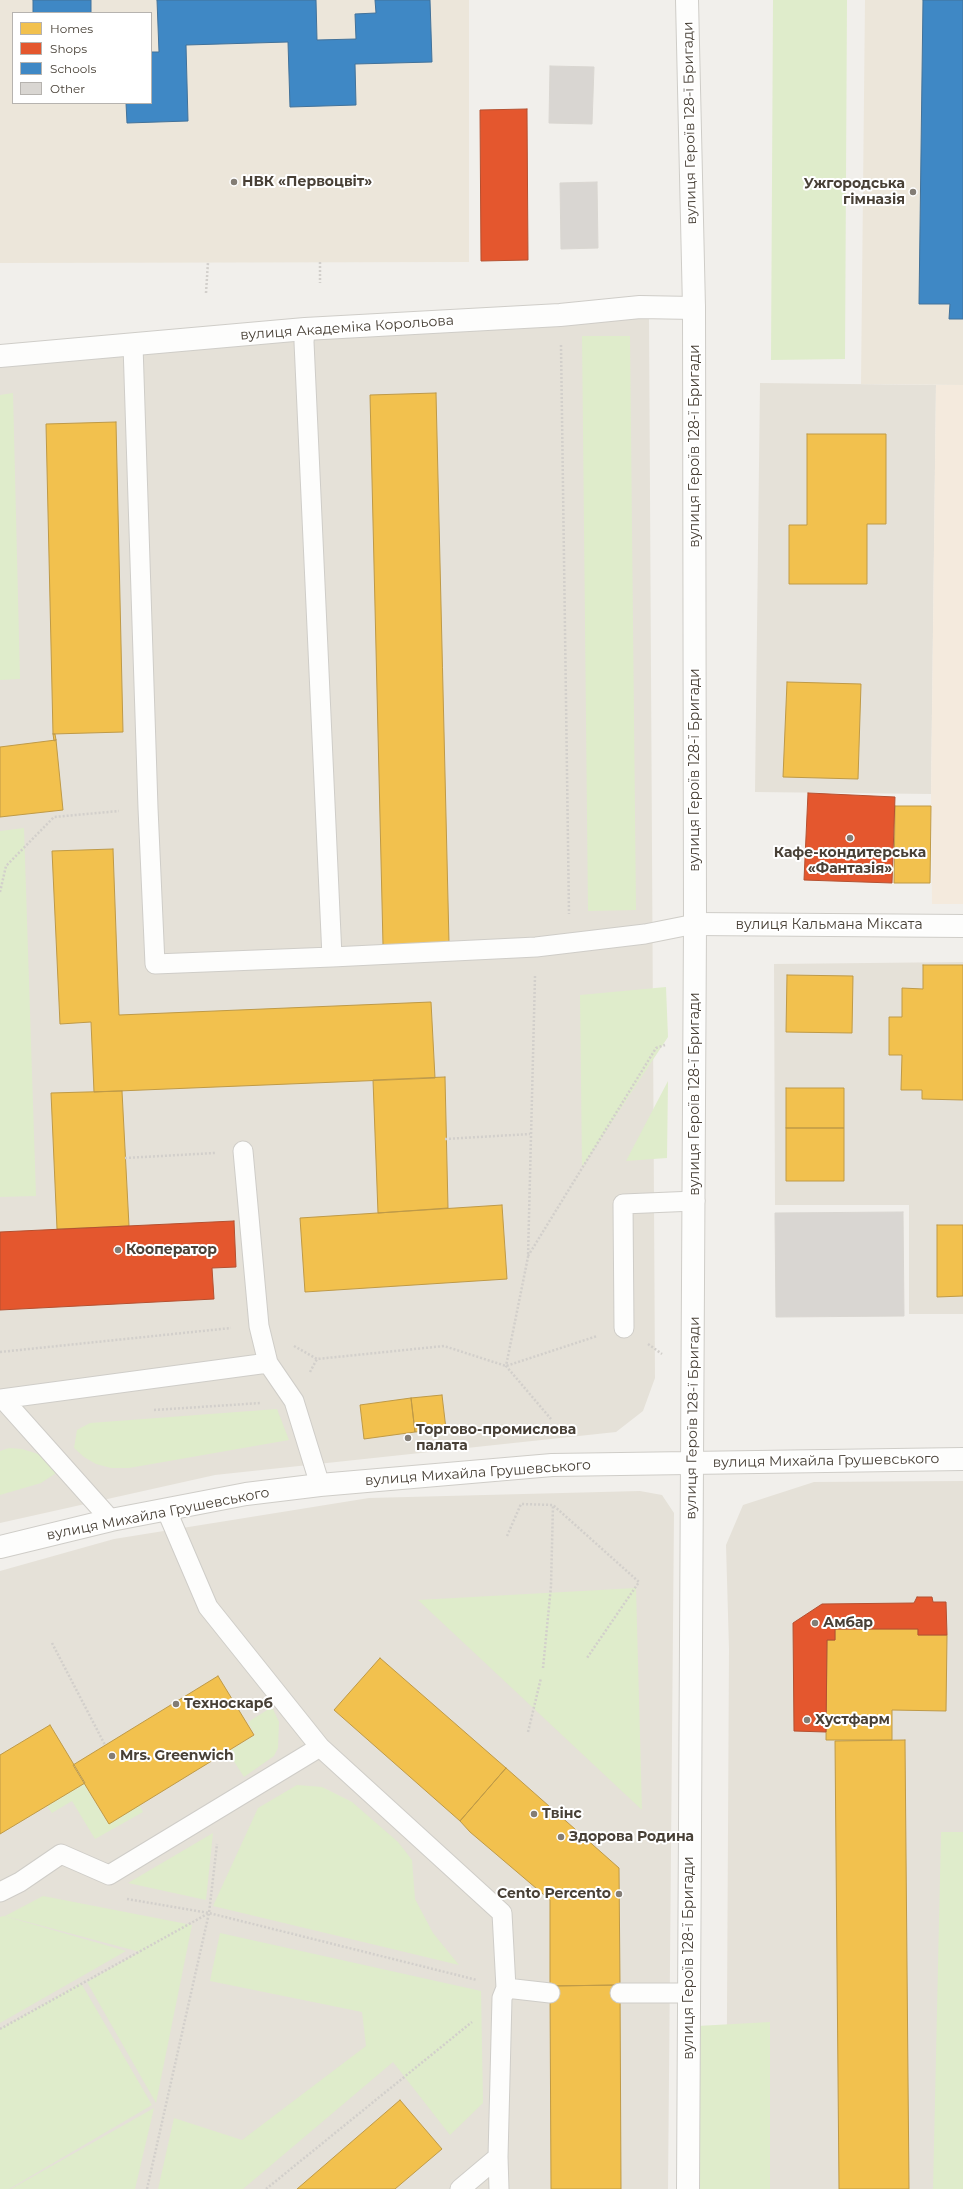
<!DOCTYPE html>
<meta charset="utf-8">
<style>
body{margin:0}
#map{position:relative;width:963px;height:2189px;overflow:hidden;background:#f1efeb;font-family:Montserrat,sans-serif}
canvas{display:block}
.legend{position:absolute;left:12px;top:12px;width:140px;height:92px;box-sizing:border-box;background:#fff;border:1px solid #b6b3af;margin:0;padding:5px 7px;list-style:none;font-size:12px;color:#484036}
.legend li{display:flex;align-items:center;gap:8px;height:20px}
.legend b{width:20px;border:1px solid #b6b3af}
</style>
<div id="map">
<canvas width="963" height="2189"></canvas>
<ul class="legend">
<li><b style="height:11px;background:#f2c14e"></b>Homes</li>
<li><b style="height:11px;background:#e4572e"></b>Shops</li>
<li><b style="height:11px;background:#3f88c5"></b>Schools</li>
<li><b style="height:11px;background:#d9d6d2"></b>Other</li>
</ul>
</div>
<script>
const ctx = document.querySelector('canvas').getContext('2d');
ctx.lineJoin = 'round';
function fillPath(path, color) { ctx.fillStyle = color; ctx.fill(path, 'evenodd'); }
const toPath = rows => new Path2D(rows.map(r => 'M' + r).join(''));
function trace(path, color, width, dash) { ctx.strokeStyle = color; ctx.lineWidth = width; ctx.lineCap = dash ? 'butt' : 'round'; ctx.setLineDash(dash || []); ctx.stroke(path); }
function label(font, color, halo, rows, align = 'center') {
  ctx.font = font + ' Montserrat,sans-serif'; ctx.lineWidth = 4; ctx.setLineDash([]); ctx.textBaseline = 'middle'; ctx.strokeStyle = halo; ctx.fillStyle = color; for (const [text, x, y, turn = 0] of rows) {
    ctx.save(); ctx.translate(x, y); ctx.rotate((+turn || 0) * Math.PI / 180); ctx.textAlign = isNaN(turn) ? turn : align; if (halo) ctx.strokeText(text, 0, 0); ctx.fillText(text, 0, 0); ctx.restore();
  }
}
const residential = toPath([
 [649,318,655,1378,643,1411,616,1432,215,1475,0,1523,0,362,529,323],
 [760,383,936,385,931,794,755,792],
 [963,962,963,1314,909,1314,909,1205,775,1205,774,964],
 [963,1481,963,2189,726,2189,729,1649,726,1545,743,1505,814,1482],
 [640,1491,662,1495,674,1513,668,2189,0,2189,0,1571,114,1539,369,1498]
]);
const commercial = toPath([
 [936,385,963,385,963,904,932,904,931,794]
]);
const education = toPath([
 [0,0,469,0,469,262,0,263],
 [13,13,151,13,151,103,13,103],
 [865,0,963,0,963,385,861,384]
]);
const green = toPath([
 [773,0,847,0,845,359,771,360],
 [582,336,630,336,636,910,588,911],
 [13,393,20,679,0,680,0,395],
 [24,828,36,1196,0,1197,0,831],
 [666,987,668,1037,582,1167,580,995],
 [668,1081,667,1158,626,1161],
 [277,1409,289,1440,129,1468,111,1468,96,1464,84,1457,74,1448,77,1430,90,1423],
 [9,1448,22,1449,38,1454,52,1464,56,1473,41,1483,0,1495,0,1451],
 [636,1588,642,1810,418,1600],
 [272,1707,279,1722,278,1748,274,1756,244,1777,228,1752,255,1735,248,1722],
 [84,1784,107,1822,139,1804,143,1812,95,1839,72,1801,52,1813,47,1806],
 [297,1785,322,1787,352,1802,398,1842,412,1860,415,1899,433,1933,459,1965,213,1906,258,1808],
 [941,1832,963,1832,963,2189,933,2189],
 [213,1833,206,1900,128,1883],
 [43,1896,192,1925,156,2103,87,1982,140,1952,5,1916],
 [4,1916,126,1951,0,2023,0,1917],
 [220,1933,481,1991,483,2103,450,2135,393,2062,243,2189,158,2189,174,2118,242,2140,366,2046,362,2012,210,1981],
 [81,1983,152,2105,9,2189,0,2189,0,2029],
 [770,2022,770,2189,698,2189,697,2026],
 [154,2108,135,2189,11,2189]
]);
const homes = toPath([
 [436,393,449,943,383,945,370,395,436,393],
 [116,422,123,732,53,734,46,424,116,422],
 [807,434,886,434,886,524,867,524,867,584,789,584,789,525,807,525,807,434],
 [787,682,861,684,858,779,783,777,787,682],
 [53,734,55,734,56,740,54,741,53,734],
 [56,740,63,810,0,817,0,747,56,740],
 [895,806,931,806,930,883,894,883,895,806],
 [113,849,119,1015,431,1002,435,1078,94,1092,91,1022,60,1024,52,851,113,849],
 [923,965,963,965,963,1100,922,1099,922,1090,901,1090,902,1055,889,1055,889,1017,902,1017,902,988,923,989,923,965],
 [787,975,853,976,852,1033,786,1032,787,975],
 [445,1077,448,1208,378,1213,373,1080,445,1077],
 [786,1088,844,1088,844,1128,786,1128,786,1088],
 [122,1091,129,1226,57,1229,51,1093,122,1091],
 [786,1128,844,1128,844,1181,786,1181,786,1128],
 [502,1205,507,1279,305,1292,300,1218,502,1205],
 [937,1225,963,1225,963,1296,937,1297,937,1225],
 [442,1395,446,1429,415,1432,411,1398,442,1395],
 [411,1398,415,1432,364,1439,360,1405,411,1398],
 [835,1629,918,1629,918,1635,947,1635,946,1711,892,1710,892,1740,826,1740,827,1640,835,1640,835,1629],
 [380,1658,506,1768,460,1821,334,1710,380,1658],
 [218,1676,254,1735,109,1824,73,1765,218,1676],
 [50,1725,85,1783,0,1834,0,1755,50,1725],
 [905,1740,909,2189,839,2189,835,1741,905,1740],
 [506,1768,619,1868,620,1985,550,1986,550,1900,470,1832,460,1821,506,1768],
 [620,1985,621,2189,551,2189,550,1986,620,1985],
 [400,2100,442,2149,395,2189,297,2189,400,2100]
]);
const shops = toPath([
 [527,109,528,260,481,261,480,110,527,109],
 [808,793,895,797,892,883,804,880,808,793],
 [234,1221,236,1267,212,1268,214,1299,0,1310,0,1232,234,1221],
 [917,1597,932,1597,933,1602,946,1602,947,1635,918,1635,918,1629,835,1629,835,1640,827,1640,826,1732,794,1731,793,1623,822,1604,914,1603,917,1597]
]);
const schools = toPath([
 [33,0,91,0,91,13,33,13,33,0],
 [157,0,316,0,317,40,356,39,355,14,376,13,375,0,430,0,432,62,355,64,356,105,290,107,288,42,186,45,188,121,127,123,126,103,151,103,151,52,159,52,157,0],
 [923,0,963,0,963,319,949,319,950,304,919,304,923,0]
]);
const building = toPath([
 [550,66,594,67,592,124,549,123,550,66],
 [597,182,598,248,561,249,560,183,597,182],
 [903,1212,904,1316,776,1317,775,1213,903,1212]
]);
const path = toPath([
 [320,262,320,283],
 [206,293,208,262],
 [561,345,569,914],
 [0,892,6,866,54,817,119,811],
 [535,976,528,1257,506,1366,551,1419],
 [445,1139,530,1134],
 [125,1158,215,1153],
 [528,1256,656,1048,665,1045],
 [648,1344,662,1354],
 [294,1346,317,1359,444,1346,506,1366,597,1336],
 [0,1352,231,1328],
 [310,1372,317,1359],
 [154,1410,261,1403],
 [507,1536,521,1504,553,1505,639,1582,587,1658],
 [52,1643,105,1745],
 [543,1668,551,1586,553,1505],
 [528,1732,541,1678],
 [127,1899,209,1913,477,1980],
 [0,2029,209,1913],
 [147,2189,209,1913,217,1844],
 [266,2189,472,2022]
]);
const service = toPath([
 [305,329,304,342,332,957,536,947,645,934,695,924],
 [133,345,148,808,155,964,332,957],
 [243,1151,259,1326,268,1363],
 [624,1328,623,1204,695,1201],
 [0,1399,268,1363,294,1401,320,1485],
 [3,1399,111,1520],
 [320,1747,502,1913,506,1988,502,1998,498,2157,460,2189],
 [0,1892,20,1882,61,1854,109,1875,320,1747,208,1607,166,1509],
 [506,1988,550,1993],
 [620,1993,689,1993],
 [498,2157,499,2189]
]);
const minor = toPath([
 [0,356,305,329,560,315,640,307,694,308],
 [695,924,963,926],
 [688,2189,692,1462]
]);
const tertiary = toPath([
 [687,0,694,308,695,924,692,1462],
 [0,1547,111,1520,246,1494,320,1485,552,1465,963,1459]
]);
const markers = [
 [234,182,4,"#837d75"],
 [913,192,4,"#837d75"],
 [850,838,4,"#837d75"],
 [118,1250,4,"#837d75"],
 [408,1438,4,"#837d75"],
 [815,1623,4,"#837d75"],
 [176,1704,4,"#837d75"],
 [807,1720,4,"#837d75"],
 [112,1756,4,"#837d75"],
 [534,1814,4,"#837d75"],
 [561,1837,4,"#837d75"],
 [619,1894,4,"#837d75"]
];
const streetNames = [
 ["вулиця Героїв 128-ї Бригади",690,123,-91],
 ["вулиця Академіка Корольова",347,328,-4],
 ["вулиця Героїв 128-ї Бригади",695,446,-90],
 ["вулиця Героїв 128-ї Бригади",695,770,-90],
 ["вулиця Кальмана Міксата",829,925],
 ["вулиця Героїв 128-ї Бригади",695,1094,-90],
 ["вулиця Героїв 128-ї Бригади",693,1418,-89],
 ["вулиця Михайла Грушевського",826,1461,-1],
 ["вулиця Михайла Грушевського",478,1473,-4],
 ["вулиця Михайла Грушевського",158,1514,-11],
 ["вулиця Героїв 128-ї Бригади",689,1958,-90]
];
const poiNames = [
 ["НВК «Первоцвіт»",242,182],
 ["Ужгородська",905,184,"right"],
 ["гімназія",905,200,"right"],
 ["Кафе-кондитерська",850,853,"center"],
 ["«Фантазія»",850,869,"center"],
 ["Кооператор",126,1250],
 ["Торгово-промислова",416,1430],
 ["палата",416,1446],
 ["Амбар",823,1623],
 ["Техноскарб",184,1704],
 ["Хустфарм",815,1720],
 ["Mrs. Greenwich",120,1756],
 ["Твінс",542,1814],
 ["Здорова Родина",569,1837],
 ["Cento Percento",611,1894,"right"]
];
fillPath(residential, '#e5e1d8');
fillPath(commercial, '#f4eadd');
fillPath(education, '#ece6da');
fillPath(green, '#dfeccb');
fillPath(homes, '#f2c14e');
trace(homes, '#bf9a47', 1);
fillPath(shops, '#e4572e');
trace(shops, '#b55030', 1);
fillPath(schools, '#3f88c5');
trace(schools, '#42729a', 1);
fillPath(building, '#d9d6d2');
trace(building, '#d9d6d1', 1);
trace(service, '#cfcdc8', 21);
trace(minor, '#cfcdc8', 24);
trace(tertiary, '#cfcdc8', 24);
trace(path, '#d2cfcb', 2.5, [2, 2]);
trace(service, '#fdfdfc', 19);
trace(minor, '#fdfdfc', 22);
trace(tertiary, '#fdfdfc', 22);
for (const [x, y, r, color] of markers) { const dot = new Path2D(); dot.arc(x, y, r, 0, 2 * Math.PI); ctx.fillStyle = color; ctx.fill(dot); trace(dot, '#fff', 1.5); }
label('14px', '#484036', '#fff', streetNames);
label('bold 14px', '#484036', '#fff', poiNames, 'left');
</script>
